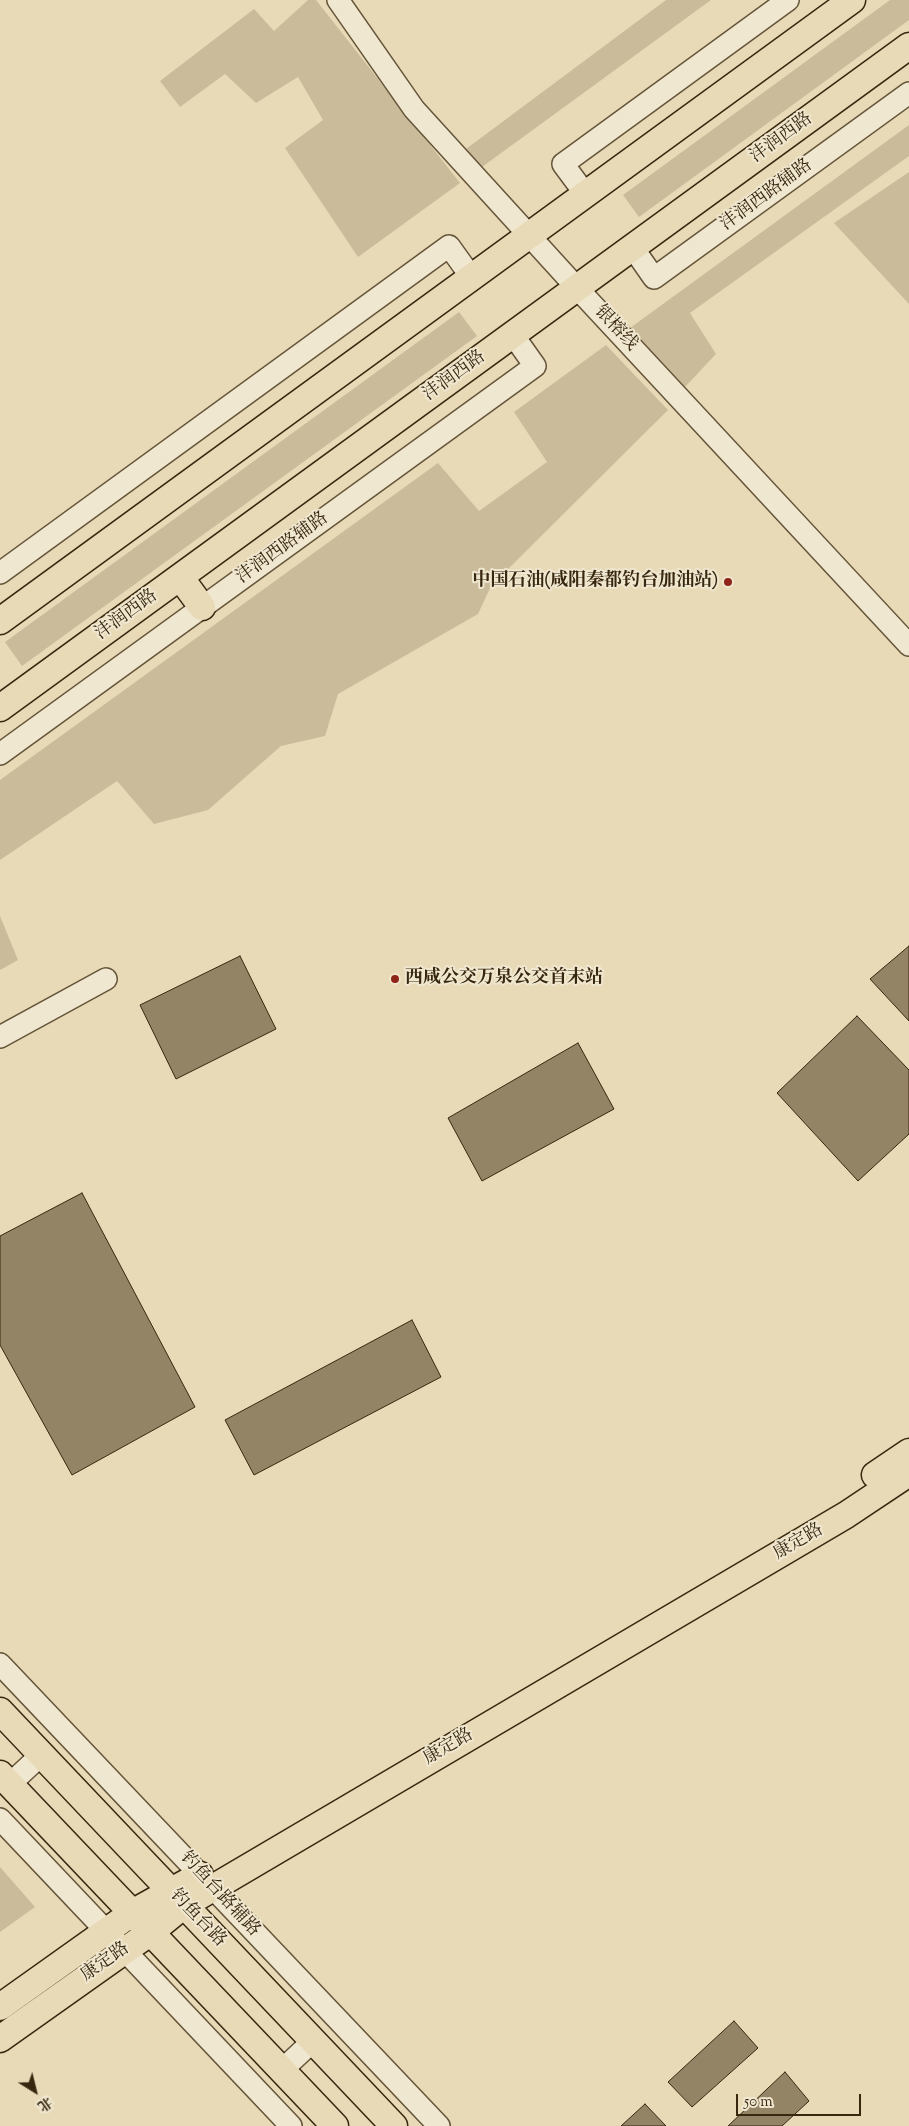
<!DOCTYPE html>
<meta charset="utf-8">
<style>
body{margin:0}
#map{position:relative;width:909px;height:2126px;overflow:hidden;background:#e8dab7;font-family:"Sorts Mill Goudy","Noto Serif SC",serif}
canvas{display:block}
.north{position:absolute;left:10px;top:2066px;width:50px;height:50px;-webkit-text-stroke:4px #f0e7d0;paint-order:stroke;rotate:144deg;font-size:14px;font-weight:700;line-height:20px;text-align:center;color:#38270f}
.north::after{content:'';display:block;margin:auto;width:18px;height:22px;background:#38270f;clip-path:polygon(50% 0,100% 100%,50% 72%,0 100%)}
.scale{position:absolute;left:736px;top:2094px;width:125px;height:22px;box-sizing:border-box;border:2px solid #38270f;border-top:0;padding-left:6px;font-size:15px;line-height:18px;white-space:nowrap;color:#38270f;-webkit-text-stroke:4px #f0e7d0;paint-order:stroke}
</style>
<div id="map">
<canvas width="909" height="2126"></canvas>
<div class="north">北</div>
<div class="scale">50 m</div>
</div>
<script>
const ctx = document.querySelector('canvas').getContext('2d');
ctx.lineJoin = 'round';
function fillPath(path, color) { ctx.fillStyle = color; ctx.fill(path, 'evenodd'); }
const toPath = rows => new Path2D(rows.map(r => 'M' + r).join(''));
function trace(path, color, width, dash) { ctx.strokeStyle = color; ctx.lineWidth = width; ctx.lineCap = dash ? 'butt' : 'round'; ctx.setLineDash(dash || []); ctx.stroke(path); }
function label(font, color, halo, rows, align = 'center') {
  ctx.font = font + ' "Sorts Mill Goudy","Noto Serif SC",serif'; ctx.lineWidth = 4; ctx.setLineDash([]); ctx.textBaseline = 'middle'; ctx.strokeStyle = halo; ctx.fillStyle = color; for (const [text, x, y, turn = 0] of rows) {
    ctx.save(); ctx.translate(x, y); ctx.rotate((+turn || 0) * Math.PI / 180); ctx.textAlign = isNaN(turn) ? turn : align; if (halo) ctx.strokeText(text, 0, 0); ctx.fillText(text, 0, 0); ctx.restore();
  }
}
const green = toPath([
 [308,0,316,0,460,183,358,257,285,148,323,120,298,77,256,103,225,74,180,107,160,81,254,9,274,31],
 [666,0,711,0,482,167,466,149],
 [890,0,909,0,909,20,639,217,623,195],
 [909,125,909,156,690,313,716,354,685,387,630,328],
 [909,172,909,304,834,223],
 [459,312,477,336,22,666,5,642],
 [606,345,668,410,491,586,478,614,338,694,325,736,281,746,208,810,154,824,117,781,0,860,0,780,438,463,479,511,547,462,514,412],
 [0,916,18,960,0,970],
 [0,1867,35,1907,0,1932]
]);
const building = toPath([
 [909,946,909,1021,870,979,909,946],
 [240,956,276,1029,176,1079,140,1005,240,956],
 [857,1016,909,1070,909,1134,858,1181,777,1093,857,1016],
 [578,1043,614,1109,482,1181,448,1118,578,1043],
 [82,1193,195,1407,72,1475,0,1345,0,1236,82,1193],
 [412,1320,441,1377,254,1475,225,1420,412,1320],
 [734,2021,758,2048,692,2107,668,2082,734,2021],
 [785,2072,809,2101,782,2126,728,2126,785,2072],
 [645,2104,666,2126,621,2126,645,2104]
]);
const minor = toPath([
 [338,0,414,109,577,288,909,645],
 [586,195,563,164,788,0],
 [633,248,654,278,909,93],
 [0,573,449,246,472,278],
 [0,754,535,366,513,335],
 [0,1037,106,979],
 [0,1664,439,2126],
 [10,1784,41,1755],
 [0,1819,291,2126],
 [282,2070,313,2041]
]);
const major = toPath([
 [180,577,202,607],
 [0,621,852,0],
 [0,708,909,46],
 [875,1475,909,1452],
 [0,1711,394,2126],
 [0,1774,335,2126],
 [0,2007,132,1913,200,1875],
 [0,2039,151,1932,184,1905,846,1515,909,1473]
]);
const markers = [
 [728,582,5,"#8f2418"],
 [395,979,5,"#8f2418"]
];
const streetNames = [
 ["沣润西路",782,139,-36],
 ["沣润西路辅路",767,196,-36],
 ["银榕线",615,329,47],
 ["沣润西路",455,377,-36],
 ["沣润西路辅路",283,549,-36],
 ["沣润西路",127,616,-36],
 ["康定路",799,1543,-30],
 ["康定路",449,1748,-30],
 ["钓鱼台路辅路",219,1895,47],
 ["钓鱼台路",197,1919,46],
 ["康定路",106,1963,-35]
];
const poiNames = [
 ["中国石油(咸阳秦都钓台加油站)",718,582],
 ["西咸公交万泉公交首末站",405,979,"left"]
];
fillPath(green, '#cabc9a');
fillPath(building, '#948466');
trace(building, '#38270f', 1);
trace(minor, '#645439', 24);
trace(major, '#38270f', 29);
trace(minor, '#f0e7d0', 21);
trace(major, '#e8dab7', 26);
for (const [x, y, r, color] of markers) { const dot = new Path2D(); dot.arc(x, y, r, 0, 2 * Math.PI); ctx.fillStyle = color; ctx.fill(dot); trace(dot, '#f0e7d0', 2); }
label('18px', '#38270f', '#f0e7d0', streetNames);
label('bold 18px', '#38270f', '#f0e7d0', poiNames, 'right');
</script>
